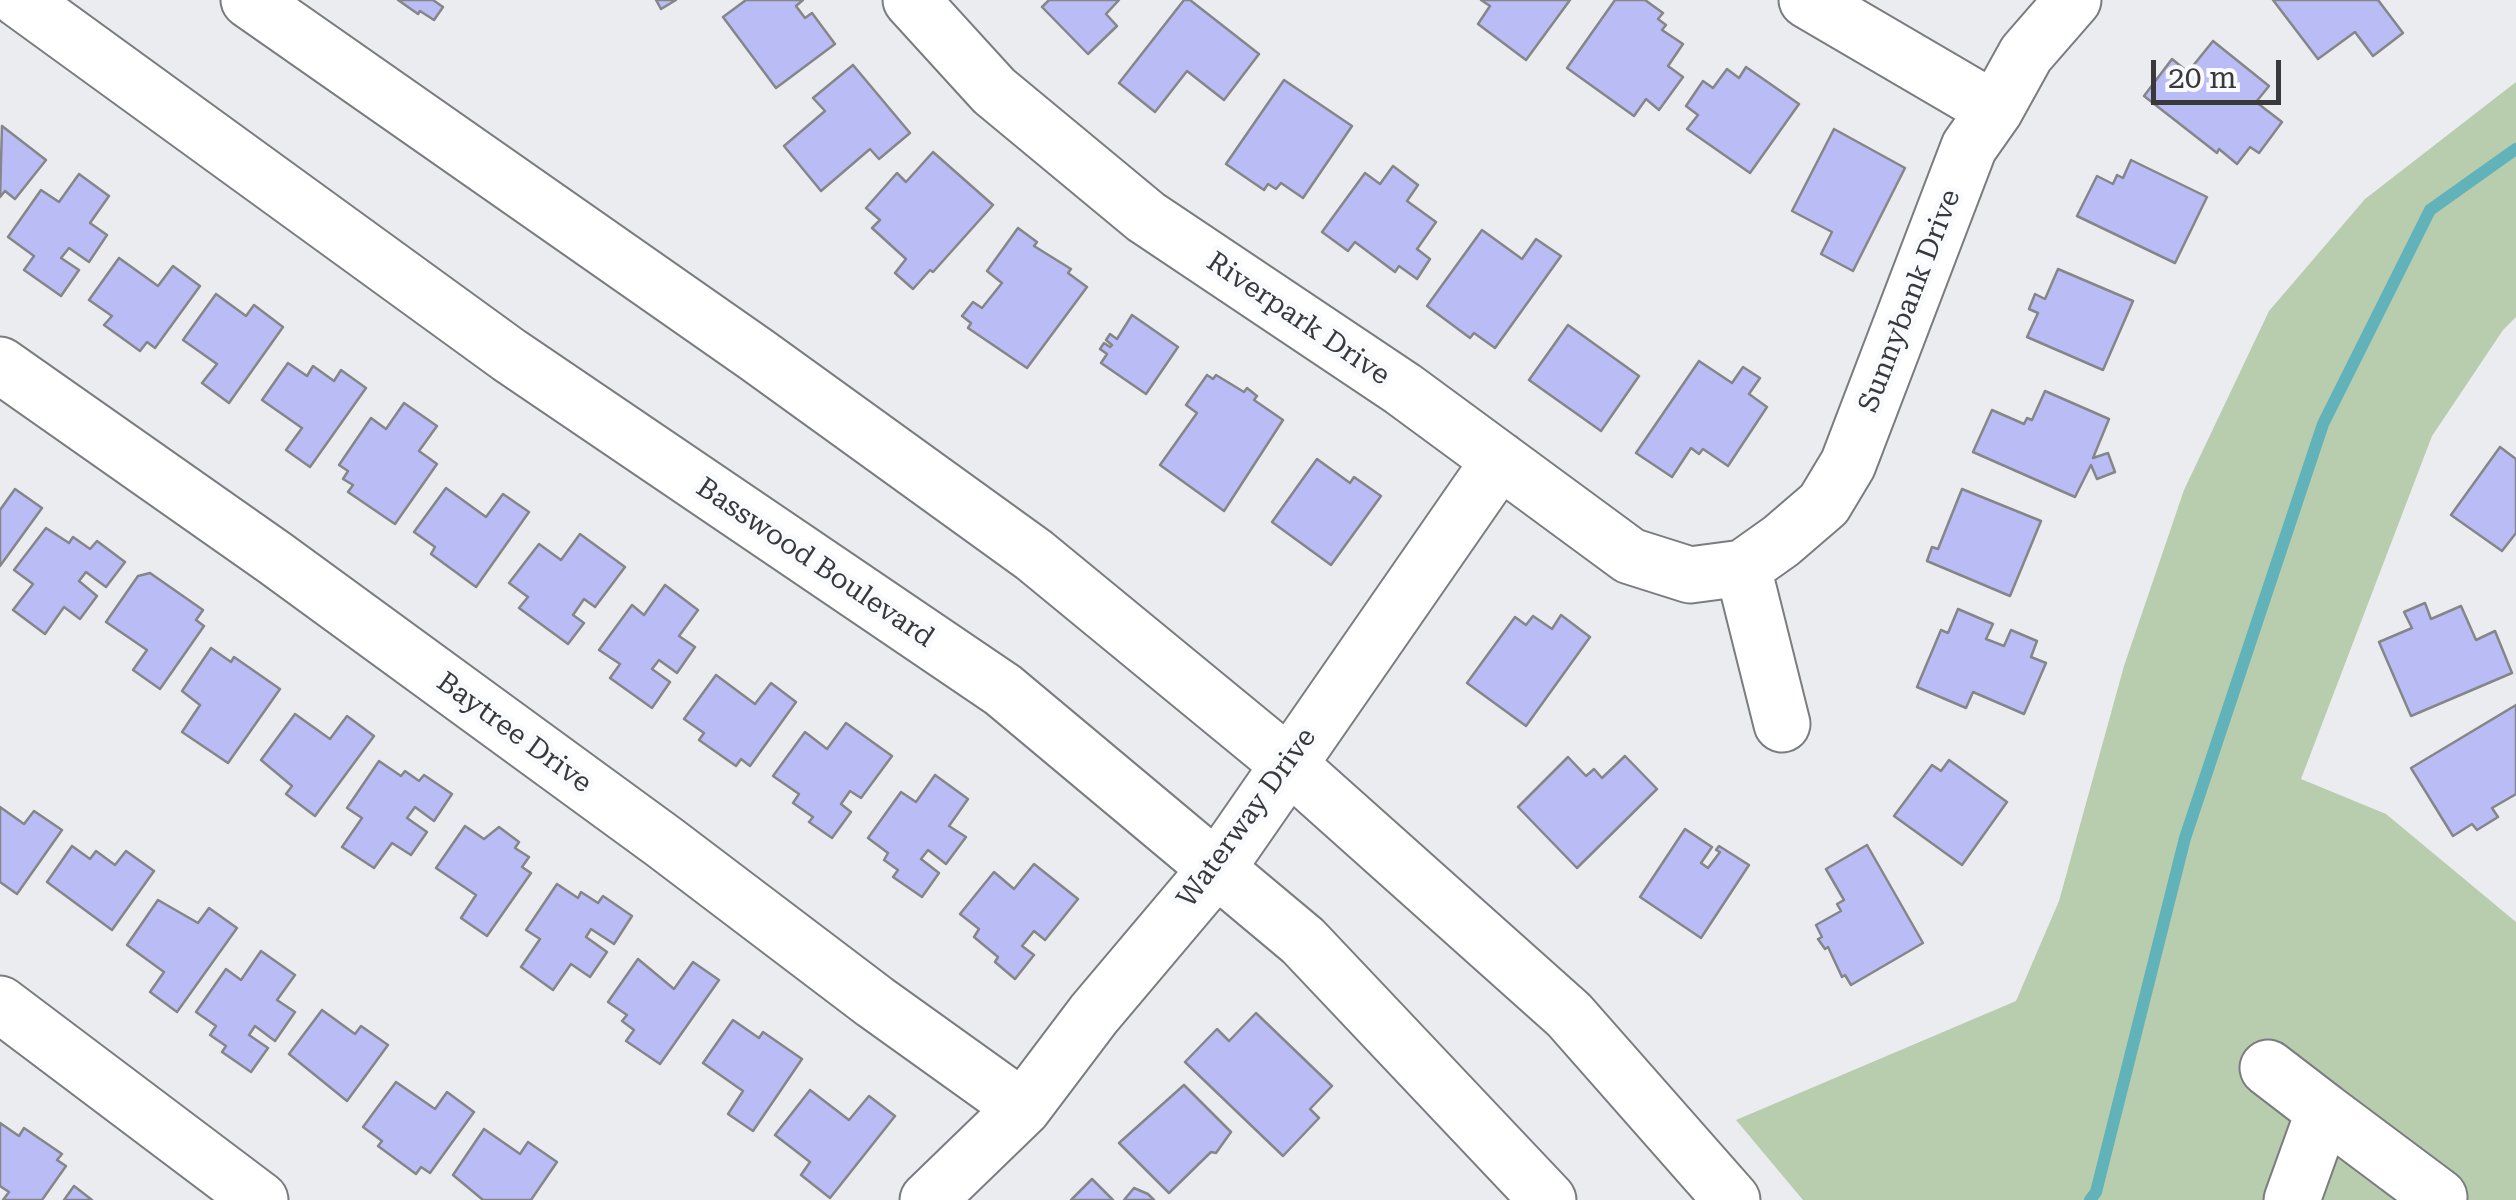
<!DOCTYPE html>
<style>
body{margin:0}
#map{position:relative;width:2516px;height:1200px;overflow:hidden;background:#ebecf0;font-family:"Roboto Serif",serif}
canvas{display:block}
.scale{position:absolute;left:2151px;top:60px;width:130px;height:45px;box-sizing:border-box;border:5px solid #39393b;border-top:0;padding-left:12px;font-size:30px;line-height:35px;white-space:nowrap;color:#39393b;-webkit-text-stroke:8px #f8fafd;paint-order:stroke}
</style>
<div id="map">
<canvas width="2516" height="1200"></canvas>
<div class="scale">20 m</div>
</div>
<script>
const ctx = document.querySelector('canvas').getContext('2d');
ctx.lineJoin = 'round';
function fillPath(path, color) { ctx.fillStyle = color; ctx.fill(path, 'evenodd'); }
const toPath = rows => new Path2D(rows.map(r => 'M' + r).join(''));
function trace(path, color, width, dash) { ctx.strokeStyle = color; ctx.lineWidth = width; ctx.lineCap = dash ? 'butt' : 'round'; ctx.setLineDash(dash || []); ctx.stroke(path); }
function label(font, color, halo, rows, align = 'center') {
  ctx.font = font + ' "Roboto Serif",serif'; ctx.lineWidth = 10; ctx.setLineDash([]); ctx.textBaseline = 'middle'; ctx.strokeStyle = halo; ctx.fillStyle = color; for (const [text, x, y, turn = 0] of rows) {
    ctx.save(); ctx.translate(x, y); ctx.rotate((+turn || 0) * Math.PI / 180); ctx.textAlign = isNaN(turn) ? turn : align; if (halo) ctx.strokeText(text, 0, 0); ctx.fillText(text, 0, 0); ctx.restore();
  }
}
const green = toPath([
 [2516,82,2516,317,2503,330,2432,436,2301,779,2386,814,2516,922,2516,1200,1803,1200,1736,1120,2016,1001,2059,901,2124,666,2184,490,2269,311,2365,199]
]);
const stream = toPath([
 [2090,1200,2096,1192,2185,838,2323,424,2430,210,2516,149]
]);
const building = toPath([
 [398,0,433,0,443,7,434,20,420,11,418,14,398,0],
 [656,0,676,0,661,9,656,0],
 [746,0,803,0,796,6,805,18,812,13,835,44,776,88,723,17,746,0],
 [1049,0,1119,0,1106,14,1117,26,1088,54,1042,7,1049,0],
 [1184,0,1190,0,1259,54,1224,100,1187,71,1155,112,1119,83,1184,0],
 [1481,0,1570,0,1526,60,1478,24,1490,6,1481,0],
 [1615,0,1645,0,1663,13,1658,19,1666,25,1662,30,1683,44,1668,66,1683,77,1659,110,1646,99,1634,116,1567,68,1615,0],
 [2273,0,2378,0,2403,33,2373,56,2355,32,2318,59,2273,0],
 [2213,41,2269,86,2256,102,2282,122,2259,153,2250,147,2237,164,2219,149,2217,153,2144,96,2172,59,2188,72,2213,41],
 [853,65,910,133,879,159,870,149,821,191,784,146,825,111,813,98,853,65],
 [1746,67,1799,104,1750,173,1687,129,1698,115,1686,106,1703,81,1713,88,1727,69,1739,78,1746,67],
 [1284,80,1352,126,1303,198,1281,183,1276,189,1268,184,1264,190,1226,164,1284,80],
 [2,126,46,160,15,199,5,191,0,197,2,126],
 [1834,129,1905,168,1853,271,1821,254,1832,232,1792,211,1834,129],
 [933,152,993,205,933,272,930,270,913,289,895,273,906,259,872,228,880,220,866,208,897,173,906,182,933,152],
 [2131,160,2207,197,2175,263,2077,216,2097,176,2113,184,2117,175,2123,178,2131,160],
 [1393,166,1418,185,1407,201,1436,222,1417,249,1430,259,1417,279,1399,266,1395,272,1355,242,1348,251,1322,232,1365,173,1380,184,1393,166],
 [79,174,109,196,90,223,107,235,89,262,69,248,61,258,79,270,61,296,24,270,34,256,8,237,41,190,59,202,79,174],
 [1018,228,1037,242,1034,246,1071,269,1068,273,1087,287,1027,368,968,328,971,323,962,316,973,302,982,308,1002,283,987,271,1018,228],
 [1482,230,1522,259,1536,239,1561,256,1495,348,1474,333,1470,338,1427,306,1482,230],
 [119,258,158,286,173,266,200,286,155,348,147,342,140,351,104,325,112,316,89,300,119,258],
 [2058,269,2133,301,2103,370,2027,337,2038,313,2029,309,2035,294,2045,299,2058,269],
 [216,294,246,316,254,305,283,327,229,403,202,383,217,364,183,340,216,294],
 [1132,315,1178,347,1146,394,1101,363,1107,354,1100,349,1104,343,1110,347,1112,345,1106,340,1110,334,1117,339,1132,315],
 [1568,325,1639,376,1601,431,1529,380,1568,325],
 [1699,361,1732,383,1743,367,1760,378,1749,394,1767,407,1728,466,1703,449,1699,454,1691,448,1672,477,1636,453,1699,361],
 [288,363,307,376,313,366,334,381,341,370,366,388,310,467,286,450,302,428,262,400,288,363],
 [1207,375,1213,379,1216,375,1244,392,1247,388,1257,396,1254,400,1283,420,1224,511,1160,465,1197,413,1186,405,1207,375],
 [2045,391,2109,419,2093,458,2108,453,2115,472,2097,479,2091,465,2075,497,1973,452,1992,410,2024,424,2027,418,2032,420,2045,391],
 [404,403,437,426,419,451,437,464,395,524,348,492,353,485,343,479,348,471,339,465,371,418,386,429,404,403],
 [2500,447,2516,459,2516,533,2502,551,2451,515,2500,447],
 [1317,459,1350,483,1354,477,1381,496,1331,565,1272,522,1317,459],
 [446,488,486,517,503,494,529,512,476,587,431,554,435,547,414,532,446,488],
 [15,489,42,508,0,566,0,510,15,489],
 [1962,489,2041,521,2010,596,1927,561,1932,547,1938,549,1962,489],
 [46,528,69,543,73,537,90,549,97,541,125,562,106,587,86,572,79,581,97,596,80,619,64,607,45,634,13,610,33,584,14,570,46,528],
 [580,534,625,567,595,607,584,599,573,615,584,623,568,644,519,608,528,597,509,583,539,544,561,560,580,534],
 [150,573,203,610,196,620,204,626,160,689,133,670,147,650,106,622,138,576,150,573],
 [665,585,698,610,679,636,695,647,677,673,659,660,652,669,670,682,652,708,610,678,620,664,599,650,632,605,644,615,665,585],
 [2425,603,2431,619,2461,606,2476,640,2495,631,2512,673,2411,716,2379,642,2412,628,2404,612,2425,603],
 [1958,609,1993,624,1986,639,2004,646,2011,630,2037,641,2031,657,2046,663,2024,714,1973,692,1966,708,1917,687,1941,630,1948,633,1958,609],
 [1561,615,1590,637,1526,726,1467,683,1515,617,1526,625,1533,616,1552,629,1561,615],
 [211,648,231,662,234,657,280,689,228,763,182,732,200,705,182,691,211,648],
 [716,675,755,704,771,683,796,702,750,766,741,759,736,766,699,740,704,733,684,719,716,675],
 [2516,705,2516,794,2492,808,2498,817,2477,830,2472,824,2453,836,2411,768,2516,705],
 [295,714,330,739,347,716,374,736,315,816,286,794,292,786,261,760,295,714],
 [846,723,892,756,861,798,850,791,841,804,851,812,832,838,809,822,813,817,793,803,799,794,773,776,805,732,827,749,846,723],
 [1625,756,1657,789,1577,868,1518,807,1568,757,1586,776,1594,769,1602,778,1625,756],
 [1949,760,2007,802,1962,865,1894,816,1932,765,1941,771,1949,760],
 [379,761,401,776,405,771,419,781,424,775,452,794,434,821,415,807,407,818,427,832,411,855,392,843,374,868,342,847,362,818,347,808,379,761],
 [935,775,968,799,949,826,966,837,946,864,928,850,921,859,939,873,922,897,893,877,898,870,884,860,888,853,868,838,901,792,916,802,935,775],
 [0,807,24,824,34,811,62,830,17,894,0,882,0,807],
 [465,826,484,839,499,827,519,842,515,848,529,857,522,867,531,873,487,936,461,918,476,895,436,868,465,826],
 [1685,829,1712,847,1701,863,1708,868,1720,852,1716,850,1719,846,1749,865,1701,938,1640,897,1685,829],
 [1867,845,1923,943,1851,985,1845,975,1842,977,1828,947,1825,949,1818,939,1822,937,1816,925,1841,911,1837,904,1844,900,1826,869,1867,845],
 [72,846,90,859,96,851,115,865,126,851,154,871,112,930,47,882,72,846],
 [1034,864,1078,899,1045,940,1034,931,1022,946,1034,955,1015,979,995,962,998,957,974,937,979,929,960,914,994,872,1014,889,1034,864],
 [557,884,578,898,581,892,598,903,603,896,632,916,614,944,591,929,586,937,607,952,590,977,571,964,553,990,521,967,540,939,526,930,557,884],
 [158,900,198,923,209,908,237,928,177,1012,150,992,164,972,127,945,158,900],
 [261,951,295,975,277,1000,295,1012,275,1041,255,1026,249,1035,268,1048,251,1072,222,1052,226,1046,210,1035,216,1026,196,1012,226,969,241,980,261,951],
 [638,959,674,989,693,962,719,980,660,1064,626,1041,634,1030,622,1021,627,1015,608,1002,638,959],
 [322,1010,355,1034,361,1026,388,1045,347,1101,289,1054,322,1010],
 [1256,1013,1332,1086,1310,1109,1319,1118,1283,1156,1185,1062,1217,1029,1229,1041,1256,1013],
 [733,1020,759,1038,763,1032,802,1059,753,1131,728,1114,743,1091,703,1063,733,1020],
 [396,1082,435,1109,447,1092,474,1112,430,1173,421,1167,416,1174,378,1146,382,1141,363,1127,396,1082],
 [1184,1085,1231,1132,1216,1153,1211,1152,1169,1193,1119,1143,1184,1085],
 [810,1090,849,1120,869,1096,895,1116,830,1198,801,1175,810,1162,775,1135,810,1090],
 [0,1123,19,1136,24,1128,62,1154,57,1160,66,1166,42,1200,3,1200,9,1192,0,1186,0,1123],
 [484,1129,520,1154,528,1142,557,1162,531,1200,483,1200,453,1175,484,1129],
 [1092,1179,1113,1200,1071,1200,1092,1179],
 [74,1186,92,1200,64,1200,74,1186],
 [1134,1188,1148,1194,1154,1200,1124,1200,1134,1188]
]);
const minor = toPath([
 [911,0,994,91,1146,217,1403,389,1630,556,1690,575,1743,568,1781,541,1824,504,1848,464,1969,147,1995,110,2026,54,2073,0],
 [1807,0,1995,110],
 [0,365,275,558,664,842,875,1002,1023,1108],
 [1743,568,1782,724],
 [0,1004,260,1200],
 [2268,1068,2324,1111,2292,1200],
 [2324,1111,2439,1197],
 [928,1200,1023,1108,1094,1014,1218,867,1500,460]
]);
const major = toPath([
 [20,0,509,355,1003,690,1303,941,1548,1200],
 [249,0,757,355,1034,555,1287,763,1569,1015,1732,1200]
]);
const streetNames = [
 ["Sunnybank Drive",1910,301,-69],
 ["Riverpark Drive",1298,319,34],
 ["Basswood Boulevard",815,563,34],
 ["Baytree Drive",514,733,36],
 ["Waterway Drive",1247,818,-54]
];
fillPath(green, '#b7cdad');
trace(stream, '#62b2b9', 12);
fillPath(building, '#babcf5');
trace(building, '#858689', 2.5);
trace(minor, '#7b7c80', 59);
trace(major, '#7b7c80', 59);
trace(minor, '#fff', 55);
trace(major, '#fff', 55);
label('28px', '#39393b', '#f8fafd', streetNames);
</script>
